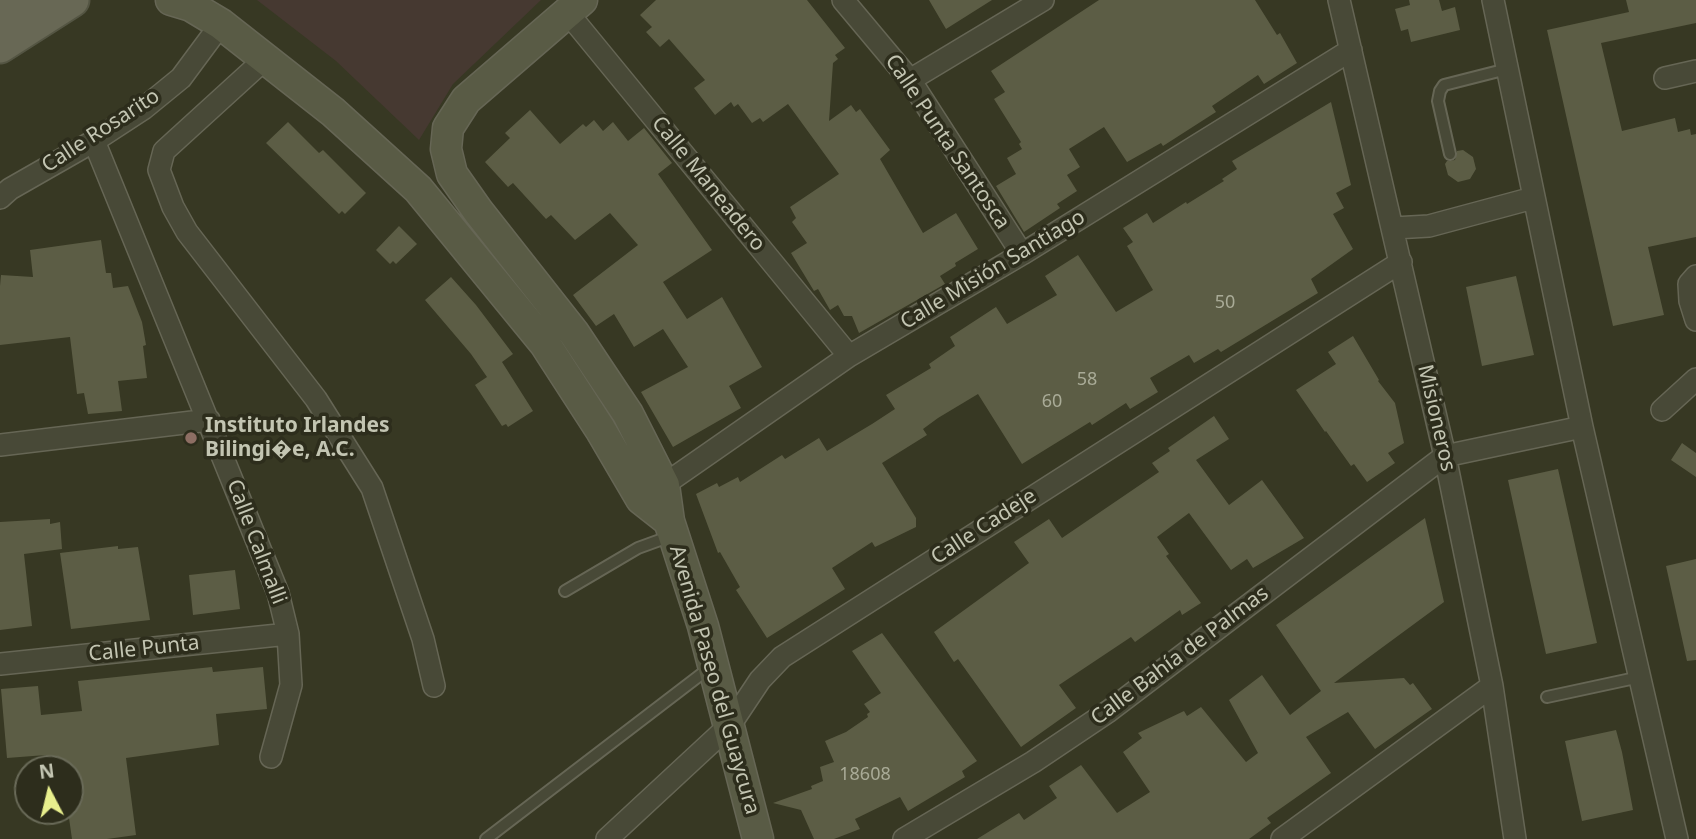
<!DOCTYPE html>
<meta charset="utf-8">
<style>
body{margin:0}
#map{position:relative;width:1696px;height:839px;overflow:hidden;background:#373823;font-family:"Noto Sans",sans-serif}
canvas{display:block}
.north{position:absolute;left:14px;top:755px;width:70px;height:70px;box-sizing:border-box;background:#2d2d1c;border:2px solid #696a58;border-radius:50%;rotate:353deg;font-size:19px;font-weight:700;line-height:28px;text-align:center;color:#c3c5b2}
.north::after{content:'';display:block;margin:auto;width:24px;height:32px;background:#e8ef8d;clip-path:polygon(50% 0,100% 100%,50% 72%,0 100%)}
</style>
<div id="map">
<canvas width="1696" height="839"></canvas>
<div class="north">N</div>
</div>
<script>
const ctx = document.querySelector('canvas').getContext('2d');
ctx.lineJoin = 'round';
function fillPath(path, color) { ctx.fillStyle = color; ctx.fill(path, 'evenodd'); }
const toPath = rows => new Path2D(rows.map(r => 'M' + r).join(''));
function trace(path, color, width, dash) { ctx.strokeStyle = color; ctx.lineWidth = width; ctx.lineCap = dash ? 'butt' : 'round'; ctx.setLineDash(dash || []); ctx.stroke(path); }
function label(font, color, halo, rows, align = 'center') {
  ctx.font = font + ' "Noto Sans",sans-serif'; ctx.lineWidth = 7; ctx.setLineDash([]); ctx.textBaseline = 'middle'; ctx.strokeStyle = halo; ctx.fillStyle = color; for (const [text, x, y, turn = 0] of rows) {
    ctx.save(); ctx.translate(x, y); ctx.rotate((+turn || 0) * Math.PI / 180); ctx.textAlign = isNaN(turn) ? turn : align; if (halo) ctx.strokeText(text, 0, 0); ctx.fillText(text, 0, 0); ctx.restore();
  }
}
const green = toPath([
 [257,0,541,0,453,84,419,140,336,61]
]);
const building = toPath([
 [656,0,807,0,845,48,835,55,838,59,833,63,829,121,851,105,856,112,860,109,890,150,880,159,923,233,956,213,978,249,955,263,956,266,940,276,945,284,859,333,852,316,844,316,838,305,830,310,818,289,814,291,791,253,807,243,792,222,796,218,790,207,839,174,788,104,763,122,760,118,752,123,738,104,734,107,731,102,715,115,694,88,705,80,669,39,660,47,646,32,652,27,640,15],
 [929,0,992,0,946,29],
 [1099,0,1255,0,1277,35,1280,33,1297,63,1264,84,1258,75,1212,106,1216,112,1163,146,1161,143,1127,162,1104,127,1069,149,1080,167,1067,175,1077,191,1057,204,1060,208,1024,232,996,186,1016,174,1007,158,1022,149,1019,144,1021,142,994,99,1005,92,991,71],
 [1409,0,1439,0,1442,11,1455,7,1460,30,1411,42,1408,29,1401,31,1395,9,1410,5],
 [1626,0,1696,0,1696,23,1601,43,1622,131,1675,118,1678,132,1690,129,1691,135,1696,134,1696,237,1648,247,1664,315,1613,326,1547,30,1629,12],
 [1331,102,1351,185,1336,193,1344,208,1333,214,1353,249,1311,279,1318,293,1221,352,1218,349,1194,363,1189,355,1150,378,1158,392,1130,409,1126,403,1092,425,1090,422,1022,464,978,394,938,418,923,429,927,435,882,463,916,518,916,527,875,547,872,542,832,568,845,589,767,638,736,590,740,587,720,552,718,553,696,494,717,483,719,487,738,477,740,482,782,455,785,459,819,438,827,451,872,424,895,409,886,395,931,368,929,364,955,346,950,337,996,307,1007,324,1057,295,1045,276,1078,255,1116,312,1153,290,1127,246,1133,242,1123,228,1147,213,1153,223,1186,202,1187,204,1224,181,1222,179,1237,169,1232,161],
 [530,110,560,144,583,124,586,127,594,120,603,131,613,122,628,141,644,128,672,163,658,174,712,250,663,282,687,319,722,297,762,367,729,386,741,408,673,447,641,392,688,367,663,329,634,347,614,314,596,326,573,295,638,245,610,213,575,240,551,215,546,219,513,183,508,187,485,162,510,138,505,133],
 [288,122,319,153,323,150,366,193,345,214,342,211,339,214,266,143],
 [1463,150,1473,157,1476,169,1470,179,1458,182,1448,175,1445,164,1447,161,1455,160,1457,151],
 [399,226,417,244,396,264,393,261,390,264,376,250],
 [101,240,106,273,111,273,113,288,128,286,142,322,146,345,143,346,147,378,118,381,122,411,88,414,84,393,77,394,70,337,0,345,0,286,1,275,33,277,30,250],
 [1516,276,1534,355,1482,366,1466,287],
 [451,277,476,305,513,354,502,362,533,411,508,427,506,424,502,426,475,385,487,377,471,354,425,300],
 [1353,336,1379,380,1378,381,1395,403,1404,443,1388,453,1395,463,1367,482,1354,464,1351,466,1326,431,1325,432,1296,390,1336,364,1328,352],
 [1214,416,1229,439,1196,460,1229,505,1262,480,1304,538,1253,568,1247,559,1231,570,1189,513,1157,537,1169,554,1166,556,1201,603,1182,615,1180,610,1135,642,1131,637,1059,685,1076,708,1021,747,958,659,954,662,934,632,1029,563,1014,542,1049,519,1062,538,1159,472,1152,463,1170,451,1168,448],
 [1682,443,1696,453,1696,477,1671,460],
 [1558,469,1597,643,1546,654,1508,480],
 [1425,518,1444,602,1334,683,1404,678,1410,685,1413,683,1432,709,1375,749,1348,712,1306,737,1331,773,1267,818,1271,823,1249,839,977,839,1019,813,1024,820,1057,798,1049,786,1081,765,1117,813,1150,792,1123,752,1142,738,1138,733,1184,711,1187,716,1201,707,1246,762,1258,753,1229,700,1262,675,1290,715,1321,691,1276,625],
 [50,519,50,524,60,522,62,549,24,554,32,626,0,630,0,522],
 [118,546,118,549,138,547,150,620,71,629,60,553],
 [1696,559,1696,660,1687,661,1666,566],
 [235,570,240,609,193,615,189,575],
 [882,633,977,761,962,771,965,777,908,811,900,797,855,819,860,829,834,839,814,839,801,810,773,803,812,789,811,786,823,781,820,767,834,762,825,741,846,732,868,717,867,714,870,712,864,704,881,693,852,651],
 [212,667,213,672,263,667,267,709,216,714,219,745,126,758,136,835,107,839,72,839,68,811,70,811,70,769,48,769,46,755,7,758,1,689,38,686,41,715,82,711,78,681],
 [1616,730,1622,752,1633,810,1582,821,1565,741]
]);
const lane = toPath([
 [1450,154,1438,101,1440,91,1444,85,1507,69],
 [565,591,638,548,671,536],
 [1547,697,1640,677],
 [486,839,712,666]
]);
const street = toPath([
 [843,0,910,80,1022,254],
 [1339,0,1445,456,1492,686,1515,839],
 [1493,0,1582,427,1677,839],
 [567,12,849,356],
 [265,59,164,151,159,170,173,207,187,232,316,399,372,488,423,639,434,686],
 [1665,78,1696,71],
 [910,80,1043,0],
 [94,141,278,593,288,634,291,685,271,757],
 [0,198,10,189,94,141,143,109,181,78,221,24],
 [1394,228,1429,226,1533,198],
 [1696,276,1689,284,1690,301,1696,320],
 [1662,410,1696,379],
 [0,445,209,420],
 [655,491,849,356,1022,254,1351,50],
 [0,664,288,634],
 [607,839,730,725,760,680,782,657,1401,262],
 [904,839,1033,762,1109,711,1445,456,1582,427],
 [1282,839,1492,686]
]);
const secondary = toPath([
 [171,0,191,6,221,24,333,112,418,189,545,344,600,429,641,499,669,521],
 [582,0,466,100,448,128,446,149,452,174,478,211,574,333,628,414,664,485,669,521,703,626,758,839]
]);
const primary = toPath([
 [0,15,52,3],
 [0,46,72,0]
]);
const markers = [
 [191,438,7,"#8d6e63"]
];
const numberNames = [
 ["50",1225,303],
 ["58",1087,380],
 ["60",1052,402],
 ["18608",865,775]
];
const streetNames = [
 ["Calle Rosarito",101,131,-33],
 ["Calle Punta Santosca",947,142,56],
 ["Calle Maneadero",708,184,51],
 ["Calle Misión Santiago",993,270,-31],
 ["Misioneros",1436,418,77],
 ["Calle Cadeje",984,527,-33],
 ["Calle Calmalli",256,542,69],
 ["Calle Punta",144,649,-6],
 ["Calle Bahía de Palmas",1180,656,-37],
 ["Avenida Paseo del Guaycura",714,680,74]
];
const poiNames = [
 ["Instituto Irlandes",205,426],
 ["Bilingi�e, A.C.",205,450]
];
fillPath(green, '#463931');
fillPath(building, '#5c5d45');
trace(lane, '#665', 14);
trace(street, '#665', 24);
trace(secondary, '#665', 33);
trace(primary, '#545543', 37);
trace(lane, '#484937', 10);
trace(street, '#484937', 21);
trace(secondary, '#595b45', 30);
trace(primary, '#686855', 33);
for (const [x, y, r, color] of markers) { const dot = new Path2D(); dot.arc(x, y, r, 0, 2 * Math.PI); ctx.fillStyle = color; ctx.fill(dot); trace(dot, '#2d2d1c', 2.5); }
label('18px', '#a9ab97', null, numberNames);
label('21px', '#c3c5b2', '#2d2d1c', streetNames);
label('bold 21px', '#c3c5b2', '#2d2d1c', poiNames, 'left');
</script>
